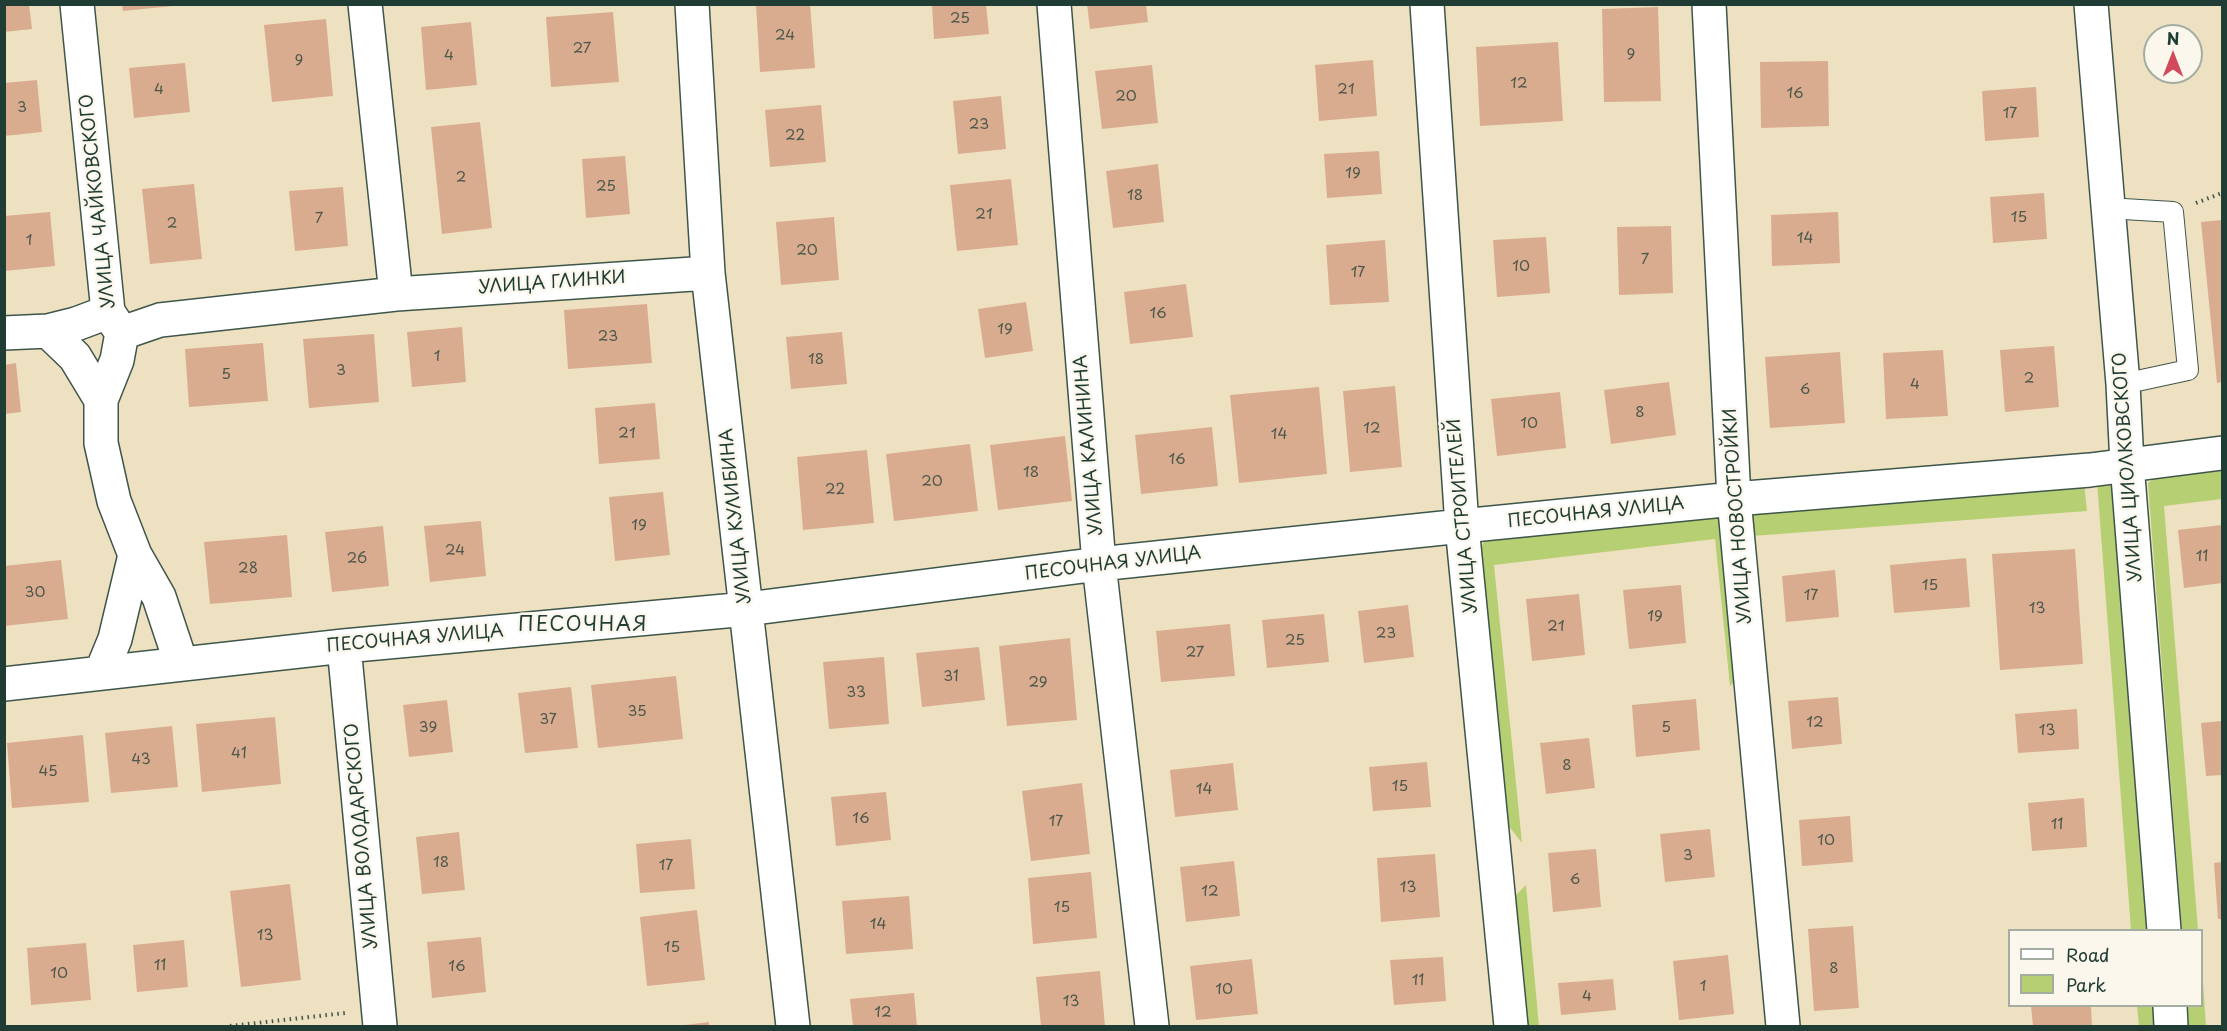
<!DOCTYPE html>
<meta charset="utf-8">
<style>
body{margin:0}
#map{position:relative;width:2227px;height:1031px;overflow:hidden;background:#eee1c1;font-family:"Playpen Sans",sans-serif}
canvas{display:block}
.frame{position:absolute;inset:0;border:6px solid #1f3d34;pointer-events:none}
.legend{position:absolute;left:2008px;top:929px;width:195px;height:78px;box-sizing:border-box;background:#fbf7ec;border:2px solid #a3ada2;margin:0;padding:8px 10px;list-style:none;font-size:18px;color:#1f3d34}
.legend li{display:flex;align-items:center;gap:12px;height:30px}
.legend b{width:30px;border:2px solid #a3ada2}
.north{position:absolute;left:2143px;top:24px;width:60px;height:60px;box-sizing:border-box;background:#fbf7ec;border:2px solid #a3ada2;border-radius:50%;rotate:0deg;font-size:16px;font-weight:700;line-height:24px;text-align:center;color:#1f3d34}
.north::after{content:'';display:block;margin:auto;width:21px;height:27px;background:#d1495b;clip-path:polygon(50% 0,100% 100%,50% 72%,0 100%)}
</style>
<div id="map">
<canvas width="2227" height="1031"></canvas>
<div class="frame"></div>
<ul class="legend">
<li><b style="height:8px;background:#fff"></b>Road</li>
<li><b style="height:16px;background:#b7cf73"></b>Park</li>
</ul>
<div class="north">N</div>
</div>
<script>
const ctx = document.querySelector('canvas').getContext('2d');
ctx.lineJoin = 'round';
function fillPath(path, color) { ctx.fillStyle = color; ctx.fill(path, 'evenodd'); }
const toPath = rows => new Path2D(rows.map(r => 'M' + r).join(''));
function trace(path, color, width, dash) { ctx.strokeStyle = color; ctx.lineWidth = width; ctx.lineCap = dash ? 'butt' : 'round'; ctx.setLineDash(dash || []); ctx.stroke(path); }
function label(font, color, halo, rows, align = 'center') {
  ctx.font = font + ' "Playpen Sans",sans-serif'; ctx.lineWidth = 5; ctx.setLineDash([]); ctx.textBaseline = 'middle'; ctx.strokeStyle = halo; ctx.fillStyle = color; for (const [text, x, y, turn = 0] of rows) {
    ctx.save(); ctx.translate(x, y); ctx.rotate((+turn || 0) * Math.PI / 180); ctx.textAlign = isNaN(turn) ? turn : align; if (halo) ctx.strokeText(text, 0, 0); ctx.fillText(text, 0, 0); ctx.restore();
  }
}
const green = toPath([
 [2222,466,2222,499,2164,506,2198,930,2182,930,2148,483,2160,474],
 [2084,482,2087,511,1752,536,1748,510],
 [2097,482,2108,484,2115,489,2149,930,2131,930],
 [1714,513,1726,525,1739,678,1730,686,1715,539,1494,565,1522,843,1497,811,1479,552,1487,535],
 [1526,885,1539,1026,1521,1026,1511,900],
 [2202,968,2206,1026,2189,1026,2188,1006,2202,1006],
 [2137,1006,2155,1006,2157,1026,2139,1026]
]);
const building = toPath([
 [4,4,29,4,32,29,4,32],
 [122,4,173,4,173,6,123,11],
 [756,4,810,4,815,68,760,72],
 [932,4,986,4,989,34,934,39],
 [1087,4,1146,4,1148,22,1090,29],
 [1658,7,1661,101,1604,102,1602,9],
 [613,12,619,82,551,87,546,17],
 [326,19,333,96,272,102,264,25],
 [471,22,477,85,426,90,421,27],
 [1558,42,1563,121,1480,126,1476,47],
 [1373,60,1377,116,1319,121,1315,65],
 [1828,61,1829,126,1761,128,1760,62],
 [185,63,190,112,134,118,129,68],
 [1152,65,1158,123,1102,129,1095,71],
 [37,80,42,132,4,136,4,83],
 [2036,87,2039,137,1985,141,1982,91],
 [1001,96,1006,149,958,154,953,101],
 [821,105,826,162,770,167,765,110],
 [480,122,492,228,442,234,431,127],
 [1379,151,1382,194,1327,198,1324,154],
 [625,156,630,214,586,218,582,159],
 [1158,164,1164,222,1113,228,1106,171],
 [1011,179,1018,245,957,251,950,185],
 [194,184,202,259,150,264,142,189],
 [343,187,348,246,295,251,289,191],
 [2044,193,2047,239,1993,243,1990,197],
 [50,212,55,266,4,271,4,216],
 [1838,212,1840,263,1772,266,1771,215],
 [834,217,839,280,781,285,776,222],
 [2222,220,2222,382,2217,383,2201,222],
 [1671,226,1673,293,1619,295,1617,227],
 [1546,237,1550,293,1497,297,1493,240],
 [1385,240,1389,302,1330,305,1326,245],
 [1186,284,1193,337,1130,344,1124,292],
 [1026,302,1033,351,985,358,978,309],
 [647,304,652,363,568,369,564,310],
 [462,327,466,382,412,387,407,332],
 [842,332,847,384,791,389,786,337],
 [374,334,379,402,309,408,303,339],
 [263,343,268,401,189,407,185,349],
 [2054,346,2059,407,2005,412,2000,350],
 [1943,350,1948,416,1886,419,1883,353],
 [1840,352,1845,423,1770,428,1765,357],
 [16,363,21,412,4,414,4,365],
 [1669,382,1676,435,1611,444,1604,390],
 [1395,386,1402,467,1350,472,1343,391],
 [1319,387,1327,474,1239,483,1230,395],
 [1560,392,1566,448,1497,456,1491,399],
 [655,403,660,459,599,464,595,408],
 [1212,427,1218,486,1141,494,1135,435],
 [1065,436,1072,501,998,510,990,445],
 [970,444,978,511,894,521,886,454],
 [867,450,874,523,803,530,797,457],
 [663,492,670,555,615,561,609,497],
 [481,521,486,576,430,582,424,526],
 [2222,525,2222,583,2184,588,2178,530],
 [383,526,389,586,332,592,325,532],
 [287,535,292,597,210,604,204,542],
 [2075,549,2083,664,2000,670,1992,554],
 [1966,558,1970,607,1894,613,1890,565],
 [61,560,68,619,4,626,4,566],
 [1835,570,1839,617,1786,622,1782,576],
 [1681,585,1686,643,1629,649,1623,590],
 [1579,594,1585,655,1532,661,1526,599],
 [1408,605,1414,657,1364,663,1358,611],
 [1324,614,1329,662,1267,668,1262,620],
 [1230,624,1235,676,1161,682,1156,631],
 [1070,638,1077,720,1007,726,999,646],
 [979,647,985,700,922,707,916,653],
 [884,657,889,724,829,729,823,662],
 [676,676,683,739,598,748,591,685],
 [571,687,578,748,525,753,518,693],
 [1838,697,1842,744,1792,749,1788,701],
 [1696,699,1700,750,1636,757,1632,705],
 [447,700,453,752,409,757,403,705],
 [2077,709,2079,749,2018,753,2015,714],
 [275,717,281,784,202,792,196,724],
 [2222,721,2222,775,2206,776,2201,723],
 [172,726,178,787,111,793,105,733],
 [83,735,89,802,12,808,7,743],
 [1589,738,1595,788,1546,794,1540,743],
 [1427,762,1431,807,1373,811,1369,767],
 [1233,763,1238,810,1175,817,1170,770],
 [1082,783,1090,854,1031,861,1022,791],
 [886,792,891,840,836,846,831,797],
 [2084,798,2087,847,2032,851,2028,803],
 [1850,816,1853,862,1802,866,1799,820],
 [1710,829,1715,877,1665,882,1660,834],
 [459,832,465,890,422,894,416,837],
 [691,839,695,889,640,893,636,844],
 [1596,849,1601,907,1553,912,1548,853],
 [1435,854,1440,917,1381,922,1377,858],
 [1234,861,1240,916,1186,922,1180,867],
 [2222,862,2222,919,2218,919,2214,863],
 [1091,872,1097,938,1033,944,1028,878],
 [290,884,301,980,241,987,230,891],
 [909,896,913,949,846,954,842,901],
 [697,910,705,980,647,986,640,917],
 [1853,926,1859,1008,1814,1011,1808,929],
 [481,937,486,992,432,998,427,942],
 [184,940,188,987,137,992,133,945],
 [86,943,91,1000,31,1005,27,948],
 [1728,955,1734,1014,1679,1020,1673,961],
 [1443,957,1446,1001,1394,1005,1390,960],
 [1252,959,1258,1014,1196,1020,1190,966],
 [1100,971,1105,1026,1041,1026,1036,977],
 [1613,979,1616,1010,1561,1015,1558,983],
 [914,993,917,1026,853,1026,850,999],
 [2031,1006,2091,1006,2092,1026,2033,1026],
 [709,1022,709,1026,685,1026,685,1025]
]);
const path = toPath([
 [2196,203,2222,193],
 [230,1026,345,1013]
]);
const service = toPath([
 [2107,208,2173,212,2188,370,2123,384]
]);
const minor = toPath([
 [77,4,108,312,122,333,117,360,101,400,101,443,114,501,135,555,159,597,181,663],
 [365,4,396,294],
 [692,4,708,273,793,1026],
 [1054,4,1099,564,1152,1026],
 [1427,4,1462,526,1511,1026],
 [1709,4,1734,499,1783,1026],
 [48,331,75,357,101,400],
 [4,333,48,331,76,324,108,312],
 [122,333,160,320,396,294,708,273],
 [344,646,380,1026],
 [101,673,115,639,135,555],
 [4,684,344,646,747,609,1099,564,1462,526,1734,499,2090,470,2222,453]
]);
const tertiary = toPath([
 [2091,4,2123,384,2127,464,2164,930],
 [2170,1006,2171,1026]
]);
const numberNames = [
 ["25",960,19],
 ["24",785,36],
 ["27",582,49],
 ["9",1631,55],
 ["4",449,56],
 ["9",299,61],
 ["12",1519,84],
 ["4",159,90],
 ["21",1346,90],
 ["16",1795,94],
 ["20",1126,97],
 ["3",22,108],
 ["17",2010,114],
 ["23",979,125],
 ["22",795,136],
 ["19",1353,174],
 ["2",461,178],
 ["25",606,187],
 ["18",1135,196],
 ["21",984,215],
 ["15",2019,218],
 ["7",319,219],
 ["2",172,224],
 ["14",1805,239],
 ["1",29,241],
 ["20",807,251],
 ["7",1645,260],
 ["10",1521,267],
 ["17",1358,273],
 ["16",1158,314],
 ["19",1005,330],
 ["23",608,337],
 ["1",437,357],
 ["18",816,360],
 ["3",341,371],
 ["5",226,375],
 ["2",2029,379],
 ["4",1915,385],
 ["6",1805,390],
 ["8",1640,413],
 ["10",1529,424],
 ["12",1372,429],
 ["21",627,434],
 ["14",1279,435],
 ["16",1177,460],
 ["18",1031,473],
 ["20",932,482],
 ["22",835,490],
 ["19",639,526],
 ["24",455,551],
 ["11",2202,557],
 ["26",357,559],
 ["28",248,569],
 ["15",1930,586],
 ["30",35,593],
 ["17",1811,596],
 ["13",2037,609],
 ["19",1655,617],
 ["21",1556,627],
 ["23",1386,634],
 ["25",1295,641],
 ["27",1195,653],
 ["31",951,677],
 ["29",1038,683],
 ["33",856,693],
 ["35",637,712],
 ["37",548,720],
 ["12",1815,723],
 ["39",428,728],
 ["5",1666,728],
 ["13",2047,731],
 ["41",239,754],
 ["43",141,760],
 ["8",1567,766],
 ["45",48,772],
 ["15",1400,787],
 ["14",1204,790],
 ["16",861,819],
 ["17",1056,822],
 ["11",2057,825],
 ["10",1826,841],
 ["3",1688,856],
 ["18",441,863],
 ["17",666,866],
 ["6",1575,880],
 ["13",1408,888],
 ["12",1210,892],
 ["15",1062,908],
 ["14",878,925],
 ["13",265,936],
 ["15",672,948],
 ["11",160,966],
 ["16",457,967],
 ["8",1834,969],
 ["10",59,974],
 ["11",1418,981],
 ["1",1703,987],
 ["10",1224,990],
 ["4",1587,997],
 ["13",1071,1002],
 ["12",883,1013]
];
const streetNames = [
 ["УЛИЦА ЧАЙКОВСКОГО",98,201,-96],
 ["УЛИЦА ГЛИНКИ",552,283,-4],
 ["УЛИЦА КАЛИНИНА",1089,445,-95],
 ["УЛИЦА ЦИОЛКОВСКОГО",2128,467,-94],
 ["ПЕСОЧНАЯ УЛИЦА",1596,513,-6],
 ["УЛИЦА КУЛИБИНА",736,516,-96],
 ["УЛИЦА СТРОИТЕЛЕЙ",1463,516,-95],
 ["УЛИЦА НОВОСТРОЙКИ",1738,516,-94],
 ["ПЕСОЧНАЯ УЛИЦА",1113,564,-7],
 ["ПЕСОЧНАЯ УЛИЦА",415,639,-5],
 ["УЛИЦА ВОЛОДАРСКОГО",362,836,-95]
];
const neighbourhoodNames = [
 ["ПЕСОЧНАЯ",583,625]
];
fillPath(green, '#b7cf73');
fillPath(building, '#d9ac90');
trace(service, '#3e5649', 22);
trace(minor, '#3e5649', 36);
trace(tertiary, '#3e5649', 36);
trace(path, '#3e5649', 4, [1.5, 4.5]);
trace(service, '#fff', 20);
trace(minor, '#fff', 33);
trace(tertiary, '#fff', 33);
label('15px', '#4e594b', null, numberNames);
label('18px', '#1f3d34', '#fbf7ec', streetNames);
ctx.letterSpacing = '1.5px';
label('20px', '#1f3d34', '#fbf7ec', neighbourhoodNames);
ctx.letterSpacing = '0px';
</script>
